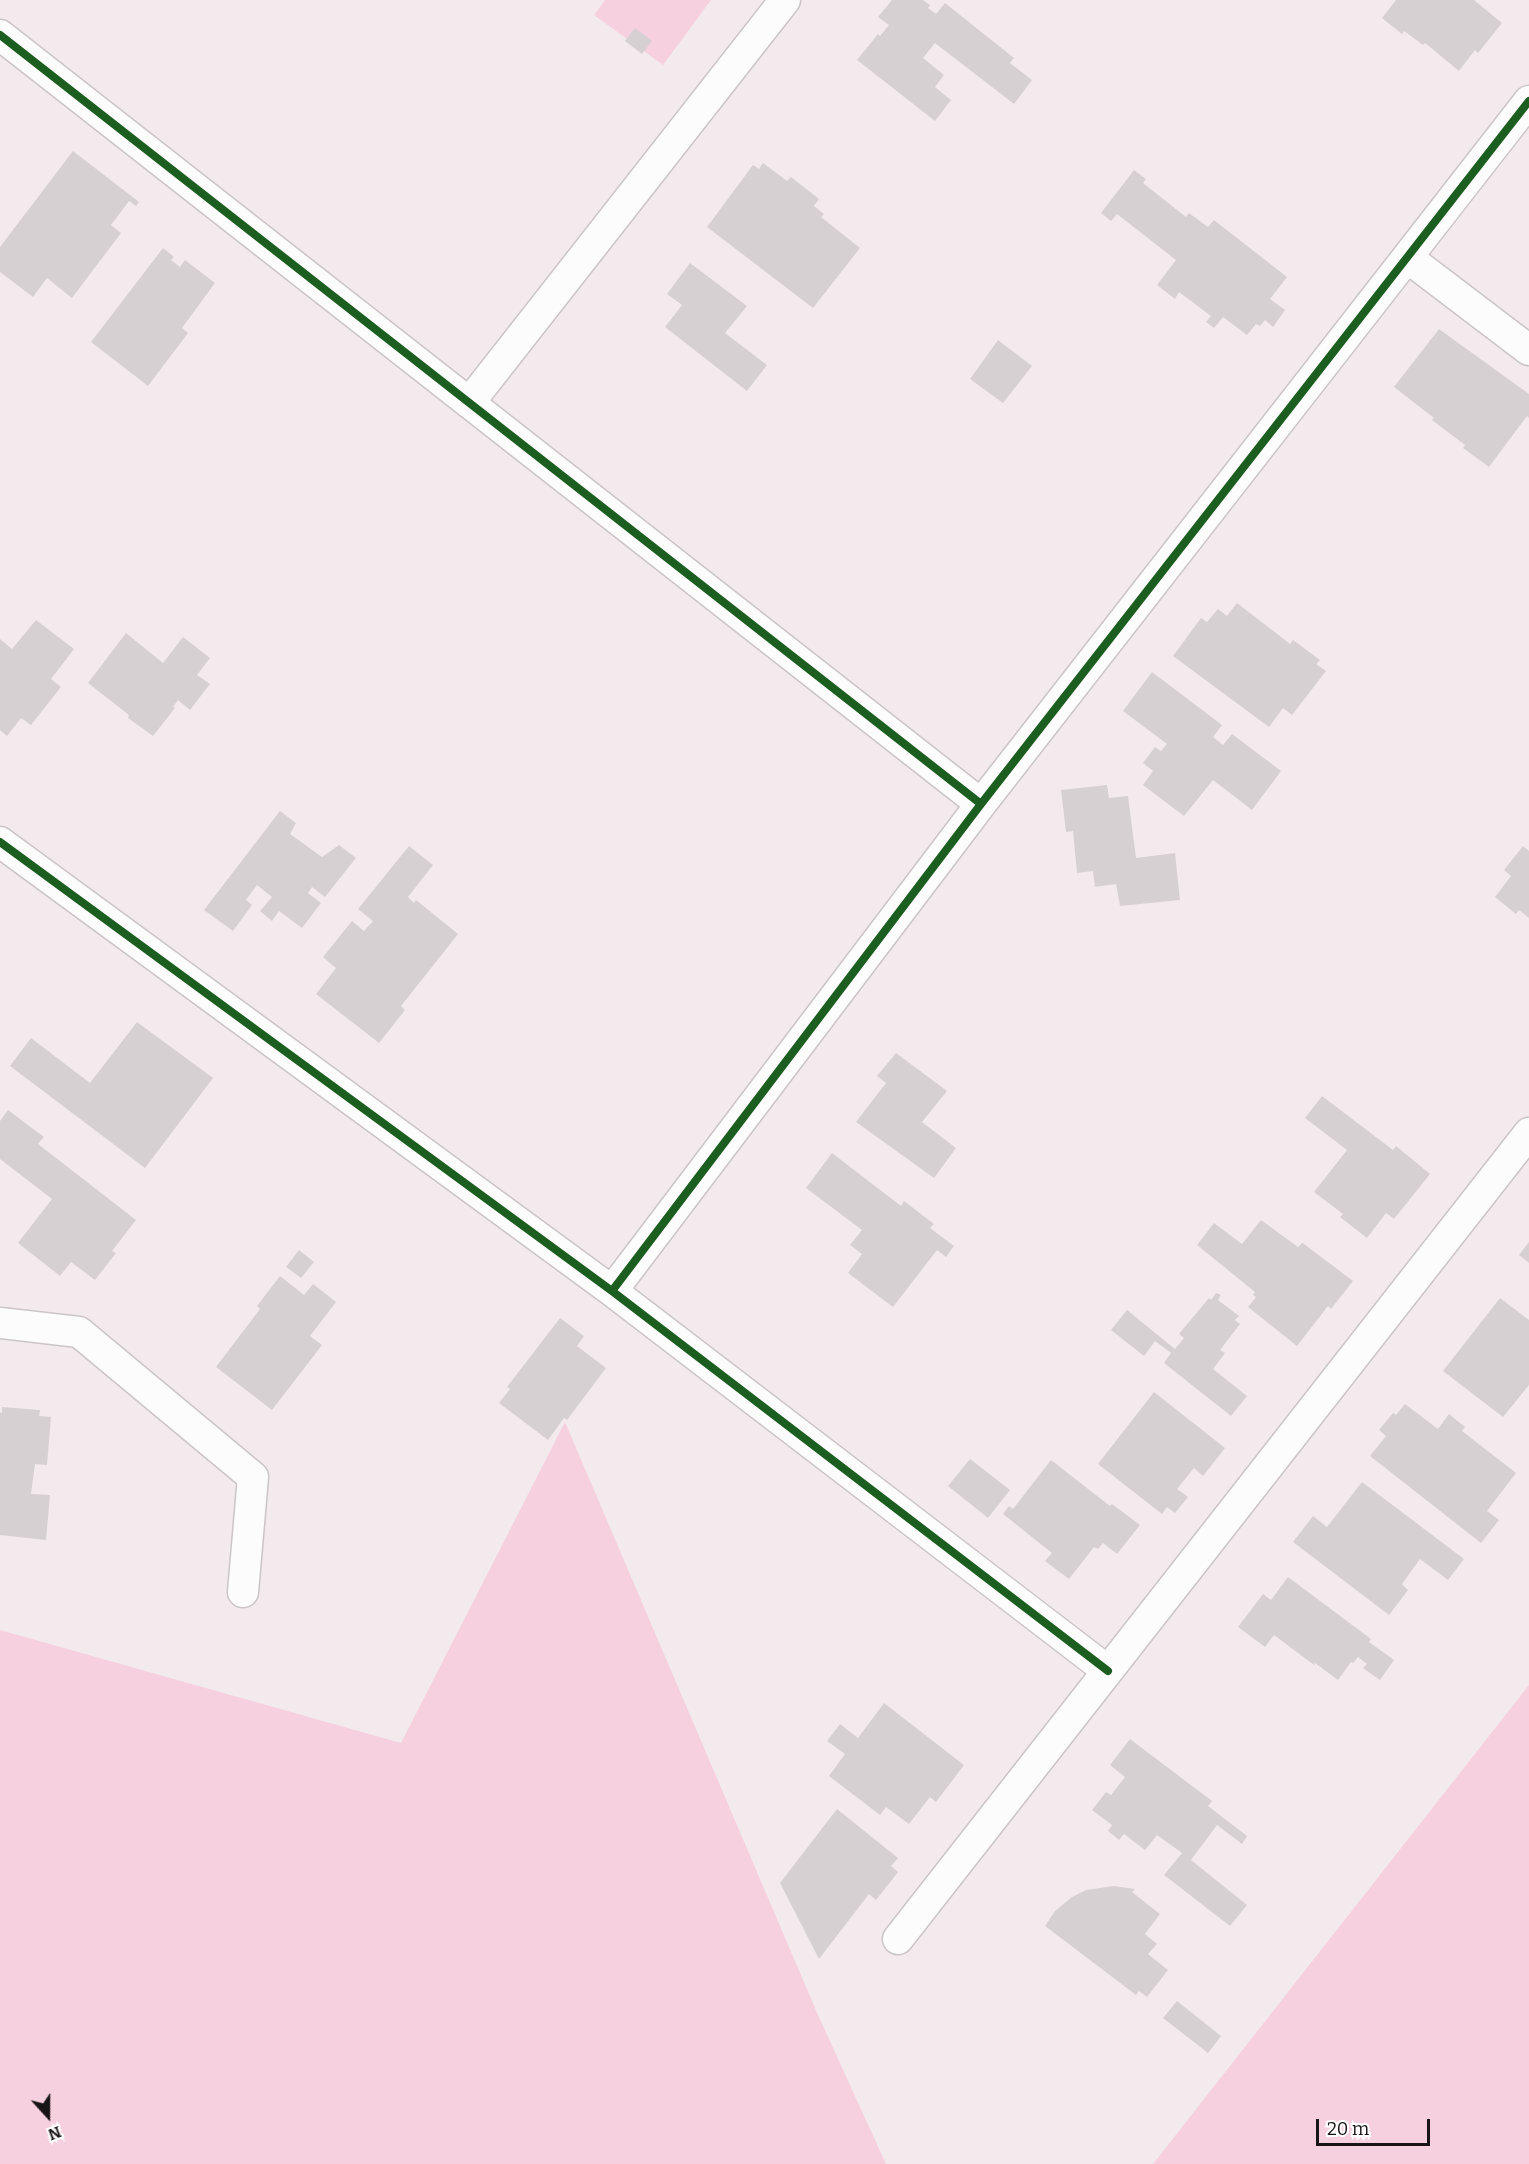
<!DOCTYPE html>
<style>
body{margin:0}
#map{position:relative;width:1529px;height:2164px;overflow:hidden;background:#f3eaed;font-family:Bitter,serif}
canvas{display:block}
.north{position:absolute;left:18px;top:2086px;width:60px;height:60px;-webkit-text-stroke:4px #fff;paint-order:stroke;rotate:159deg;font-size:16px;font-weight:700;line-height:24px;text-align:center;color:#191416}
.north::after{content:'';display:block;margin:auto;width:21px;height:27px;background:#191416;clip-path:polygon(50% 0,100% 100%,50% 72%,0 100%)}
.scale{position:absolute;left:1316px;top:2119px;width:114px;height:27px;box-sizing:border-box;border:3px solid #191416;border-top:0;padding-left:8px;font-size:18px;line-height:21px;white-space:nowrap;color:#191416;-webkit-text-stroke:4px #fff;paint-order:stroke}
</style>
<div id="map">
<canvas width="1529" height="2164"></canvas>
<div class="north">N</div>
<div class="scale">20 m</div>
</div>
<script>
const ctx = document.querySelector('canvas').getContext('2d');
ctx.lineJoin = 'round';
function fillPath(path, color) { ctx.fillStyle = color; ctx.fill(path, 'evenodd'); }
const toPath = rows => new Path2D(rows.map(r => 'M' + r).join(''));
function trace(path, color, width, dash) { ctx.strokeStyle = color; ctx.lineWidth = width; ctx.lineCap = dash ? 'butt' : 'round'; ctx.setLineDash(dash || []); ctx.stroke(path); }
const green = toPath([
 [605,0,711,0,663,65,594,15],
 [565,1422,818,2015,886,2164,0,2164,0,1630,401,1743],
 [1529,1685,1529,2164,1153,2164]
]);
const building = toPath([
 [892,0,923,0,930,5,928,8,936,14,945,3,1014,58,1010,63,1032,80,1014,104,935,43,923,58,944,75,935,87,951,100,935,121,857,60,878,34,880,36,889,25,878,17],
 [1396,0,1474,0,1502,23,1478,53,1475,50,1459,71,1425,43,1423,45,1404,31,1402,34,1382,18],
 [635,28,652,41,642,54,625,41],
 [73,151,139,202,136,206,129,201,111,225,121,233,72,298,47,278,33,297,0,272,0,247],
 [763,163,787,181,791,177,819,199,814,206,824,214,821,217,860,248,813,308,707,227,753,165,759,169],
 [1134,170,1146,179,1143,183,1186,217,1189,213,1208,227,1214,220,1287,277,1270,299,1285,310,1273,327,1265,320,1260,326,1256,324,1247,335,1223,317,1214,328,1206,322,1211,316,1179,292,1175,299,1157,285,1176,260,1117,214,1111,221,1101,213],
 [163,248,174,257,171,260,180,267,185,260,215,283,182,328,188,333,148,386,91,342],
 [690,263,747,306,725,333,767,365,747,391,665,327,682,305,667,294],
 [1439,329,1529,394,1529,418,1527,416,1489,467,1463,448,1465,445,1432,420,1434,418,1394,387],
 [998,340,1032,366,1003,403,970,379],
 [1237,603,1290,644,1293,640,1320,660,1316,664,1326,671,1292,715,1283,708,1269,727,1173,656,1201,618,1207,622,1218,609,1227,616],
 [36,620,74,649,51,679,61,687,31,725,21,718,7,736,0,730,0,639,12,649],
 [126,633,163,663,183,637,210,658,197,675,210,684,190,710,178,700,173,707,175,708,153,736,128,718,129,715,88,683],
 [1152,672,1222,725,1213,737,1223,745,1232,734,1281,771,1252,810,1213,780,1184,816,1143,785,1153,771,1143,763,1155,747,1161,751,1167,744,1123,711],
 [1107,785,1109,798,1128,796,1136,858,1175,853,1180,900,1120,906,1116,884,1095,887,1093,871,1077,873,1073,831,1066,832,1061,790],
 [280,811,296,823,290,834,322,857,339,845,356,858,325,897,312,887,308,893,321,903,302,928,279,911,272,921,260,911,272,897,257,885,246,900,252,905,233,931,204,910],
 [409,846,433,865,408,897,414,903,416,900,458,934,401,1006,405,1010,379,1043,316,994,336,968,323,957,352,921,364,931,373,921,358,909],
 [1523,846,1529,851,1529,918,1519,910,1516,914,1495,897,1511,876,1504,870],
 [137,1022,213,1078,145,1168,10,1066,31,1038,90,1083],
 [896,1053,947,1091,922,1122,956,1148,934,1178,856,1122,886,1083,877,1076],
 [1322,1096,1393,1150,1396,1146,1430,1174,1394,1219,1386,1213,1367,1238,1340,1217,1343,1214,1314,1192,1347,1150,1305,1118],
 [8,1110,44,1137,38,1144,136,1220,112,1251,116,1253,95,1280,71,1262,60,1276,18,1243,52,1199,0,1159,0,1121],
 [832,1153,901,1206,904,1201,934,1224,930,1228,954,1246,946,1257,937,1250,893,1307,848,1273,862,1254,850,1245,862,1230,806,1188],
 [1261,1220,1298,1247,1302,1243,1304,1244,1353,1281,1331,1309,1328,1306,1297,1346,1248,1307,1256,1297,1253,1295,1255,1292,1197,1245,1214,1223,1242,1244],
 [1529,1242,1529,1263,1519,1255],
 [299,1250,314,1262,301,1278,286,1267],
 [280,1276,304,1295,313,1284,336,1302,310,1336,322,1345,272,1410,216,1367,260,1309,257,1306],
 [1216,1293,1221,1295,1218,1300,1239,1316,1235,1320,1240,1324,1220,1350,1225,1353,1213,1369,1247,1396,1231,1416,1164,1363,1171,1353,1155,1341,1144,1356,1111,1330,1127,1310,1175,1349,1184,1338,1179,1334,1209,1298,1211,1300],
 [1500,1298,1529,1320,1529,1385,1503,1417,1443,1371],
 [560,1318,584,1336,577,1346,606,1368,567,1420,564,1418,548,1440,499,1403,510,1389,507,1387],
 [1154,1392,1225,1448,1203,1476,1194,1468,1177,1489,1188,1497,1175,1513,1167,1507,1162,1514,1098,1464],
 [1405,1404,1438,1429,1449,1414,1465,1427,1462,1431,1516,1473,1487,1511,1499,1520,1481,1543,1370,1456,1386,1436,1379,1430,1393,1413,1396,1415],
 [2,1407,40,1410,39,1416,51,1417,47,1465,35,1464,31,1494,50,1495,46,1540,0,1535,0,1412,2,1413],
 [970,1459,1010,1490,988,1518,948,1486],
 [1051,1460,1110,1506,1112,1504,1140,1525,1117,1554,1103,1543,1098,1549,1094,1547,1069,1579,1045,1561,1052,1553,1003,1514,1009,1506,1013,1509],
 [1362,1482,1464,1559,1448,1580,1420,1559,1402,1584,1408,1590,1389,1615,1293,1542,1313,1516,1327,1527],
 [1288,1577,1371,1639,1369,1642,1394,1660,1380,1680,1363,1668,1367,1664,1358,1657,1353,1663,1351,1662,1338,1680,1315,1663,1314,1665,1274,1635,1265,1647,1238,1627,1263,1594,1271,1600],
 [884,1703,964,1765,936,1802,930,1797,909,1824,886,1807,880,1815,829,1776,845,1754,827,1741,840,1724,858,1738],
 [1130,1739,1212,1801,1208,1806,1247,1836,1242,1844,1217,1825,1191,1860,1247,1905,1230,1926,1164,1875,1182,1853,1157,1835,1145,1850,1124,1834,1119,1840,1108,1831,1112,1825,1092,1810,1106,1792,1111,1795,1125,1777,1110,1765],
 [837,1809,898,1858,891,1866,898,1872,876,1900,869,1894,819,1959,780,1883],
 [1114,1886,1135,1889,1132,1892,1160,1914,1145,1934,1157,1944,1148,1954,1168,1970,1147,1997,1139,1991,1136,1995,1045,1926,1055,1911,1072,1897,1086,1890],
 [1177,2001,1221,2036,1208,2053,1163,2018]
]);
const minor = toPath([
 [0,35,981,804],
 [1408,258,1529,350],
 [469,403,785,0],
 [0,842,612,1291,1108,1671],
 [612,1291,981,804,1529,101],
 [0,1323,79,1332,253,1477,243,1592],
 [898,1939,1529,1133]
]);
const cycleway = toPath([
 [0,35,981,804],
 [0,842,612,1291,1108,1671],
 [612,1291,981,804,1529,101]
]);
fillPath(green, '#f6d0df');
fillPath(building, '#d7d0d2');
trace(minor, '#cbc5c7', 33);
trace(minor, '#fdfcfc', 30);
trace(cycleway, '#1b5e20', 8);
</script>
